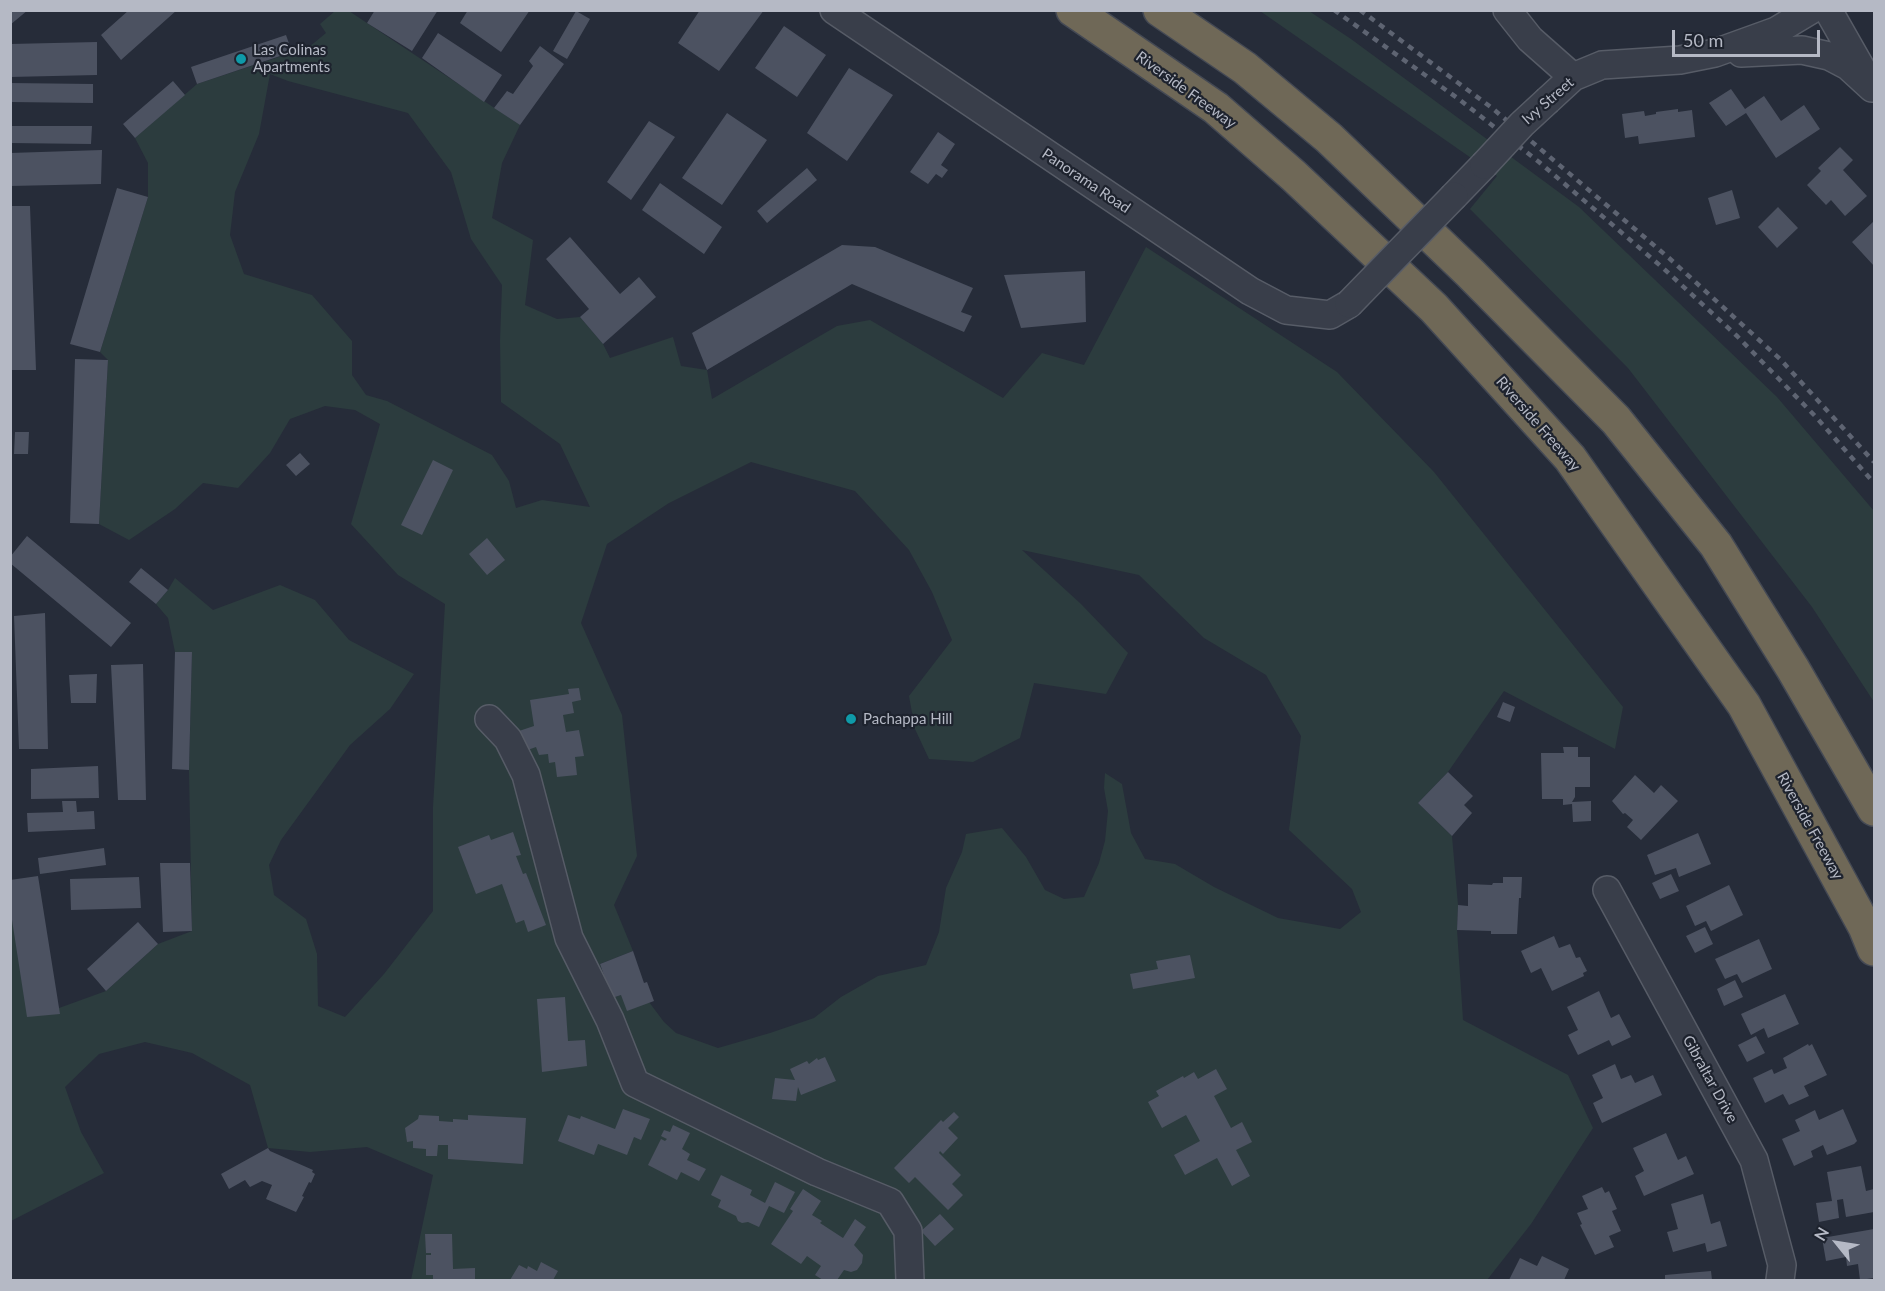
<!DOCTYPE html>
<style>
body{margin:0}
#map{position:relative;width:1885px;height:1291px;overflow:hidden;background:#262c39;font-family:Lato,sans-serif}
canvas{display:block}
.frame{position:absolute;inset:0;border:12px solid #b5b9c5;pointer-events:none}
.north{position:absolute;left:1807px;top:1213px;width:60px;height:60px;-webkit-text-stroke:4px #1e232e;paint-order:stroke;rotate:300deg;font-size:16px;font-weight:700;line-height:24px;text-align:center;color:#b5b9c5}
.north::after{content:'';display:block;margin:auto;width:21px;height:27px;background:#b5b9c5;clip-path:polygon(50% 0,100% 100%,50% 72%,0 100%)}
.scale{position:absolute;left:1672px;top:30px;width:148px;height:27px;box-sizing:border-box;border:3px solid #b5b9c5;border-top:0;padding-left:8px;font-size:18px;line-height:21px;white-space:nowrap;color:#b5b9c5;-webkit-text-stroke:4px #1e232e;paint-order:stroke}
</style>
<div id="map">
<canvas width="1885" height="1291"></canvas>
<div class="frame"></div>
<div class="north">N</div>
<div class="scale">50 m</div>
</div>
<script>
const ctx = document.querySelector('canvas').getContext('2d');
ctx.lineJoin = 'round';
function fillPath(path, color) { ctx.fillStyle = color; ctx.fill(path, 'evenodd'); }
const toPath = rows => new Path2D(rows.map(r => 'M' + r).join(''));
function trace(path, color, width, dash) { ctx.strokeStyle = color; ctx.lineWidth = width; ctx.lineCap = dash ? 'butt' : 'round'; ctx.setLineDash(dash || []); ctx.stroke(path); }
function label(font, color, halo, rows, align = 'center') {
  ctx.font = font + ' Lato,sans-serif'; ctx.lineWidth = 4.5; ctx.setLineDash([]); ctx.textBaseline = 'middle'; ctx.strokeStyle = halo; ctx.fillStyle = color; for (const [text, x, y, turn = 0] of rows) {
    ctx.save(); ctx.translate(x, y); ctx.rotate((+turn || 0) * Math.PI / 180); ctx.textAlign = isNaN(turn) ? turn : align; if (halo) ctx.strokeText(text, 0, 0); ctx.fillText(text, 0, 0); ctx.restore();
  }
}
const green = toPath([
 [335,11,349,11,520,125,502,163,492,218,533,240,525,305,557,319,580,317,603,344,610,358,673,337,681,366,707,370,712,399,837,326,870,320,1003,398,1042,353,1084,365,1146,247,1337,372,1434,472,1623,707,1615,749,1504,691,1448,772,1418,803,1452,836,1458,905,1457,930,1463,1020,1568,1075,1593,1128,1531,1224,1487,1280,411,1280,433,1175,367,1147,310,1152,268,1148,250,1085,192,1053,145,1042,99,1054,65,1087,81,1132,104,1173,11,1221,10,907,59,1008,106,991,158,944,192,931,189,770,192,653,175,652,168,618,156,604,168,590,175,578,213,610,280,585,315,600,349,640,414,674,390,709,350,745,281,840,269,865,274,895,306,919,317,954,318,1006,345,1017,384,974,433,911,433,807,445,604,398,575,351,524,380,424,355,410,325,406,290,419,270,453,238,488,203,483,175,509,129,540,99,524,108,360,100,352,148,197,148,163,135,138,197,84,309,47,326,33,320,24],
 [270,74,288,81,408,113,451,172,471,239,502,285,500,341,501,402,560,444,590,507,542,500,516,508,509,481,492,455,387,401,366,395,352,375,352,341,312,295,244,274,230,235,235,192,259,134],
 [751,462,855,491,909,550,932,592,952,640,909,696,915,729,929,759,973,762,1020,738,1034,683,1106,694,1128,653,1081,604,1022,550,1139,575,1204,638,1266,675,1301,736,1289,830,1352,889,1361,912,1340,929,1278,918,1214,887,1175,864,1145,859,1131,833,1122,784,1105,773,1104,788,1108,811,1105,841,1099,863,1084,897,1064,899,1045,890,1026,857,1002,828,966,834,962,852,946,888,939,932,926,965,878,976,841,997,814,1018,770,1033,718,1048,676,1033,664,1022,649,1002,621,995,612,998,600,964,633,951,614,905,637,856,622,715,581,623,607,544,669,503],
 [1260,11,1309,11,1351,39,1579,207,1777,397,1874,511,1874,702,1812,607,1628,368,1470,209,1497,176]
]);
const building = toPath([
 [10,10,28,10,10,25],
 [129,10,177,10,121,60,101,35],
 [375,10,438,10,412,51,367,23],
 [468,10,530,10,501,52,460,23],
 [700,10,764,10,719,71,678,43],
 [576,11,590,19,567,59,553,51],
 [784,26,826,55,797,97,755,68],
 [438,33,502,75,484,102,422,58],
 [286,35,292,52,197,84,191,67],
 [97,42,97,75,10,77,10,44],
 [540,46,564,64,520,125,494,108,507,91,513,94,533,66,529,61],
 [849,68,893,95,847,161,807,133],
 [173,81,185,95,135,138,123,124],
 [10,83,93,84,93,103,10,102],
 [1731,89,1745,109,1764,96,1781,121,1804,105,1820,129,1776,158,1746,113,1726,126,1709,103],
 [1678,109,1678,112,1692,110,1695,137,1639,144,1638,136,1625,138,1622,114,1644,111,1645,116,1656,114,1656,112],
 [727,113,767,140,722,205,682,178],
 [649,121,675,137,631,200,607,182],
 [10,126,92,126,91,144,10,143],
 [938,132,955,144,941,165,948,170,942,178,936,174,928,184,910,172],
 [1840,147,1853,160,1843,170,1867,196,1845,216,1831,200,1826,205,1807,185,1821,171,1818,168],
 [102,150,101,184,10,186,10,153],
 [807,168,817,180,767,223,757,211],
 [660,183,722,227,704,254,642,210],
 [117,188,148,197,100,352,70,344],
 [1732,190,1740,218,1716,225,1708,198],
 [10,206,30,206,36,370,10,370],
 [1778,207,1798,228,1777,248,1758,227],
 [1874,221,1874,266,1852,242],
 [570,237,620,294,639,277,656,297,603,344,580,317,589,309,546,259],
 [842,245,875,247,973,288,961,312,972,316,964,332,852,284,707,370,692,333],
 [1085,271,1086,322,1021,328,1004,275],
 [75,359,108,360,99,524,70,523],
 [15,432,29,432,28,454,14,454],
 [300,453,310,464,296,476,286,465],
 [433,460,453,470,422,535,401,525],
 [27,536,131,623,111,647,10,563,10,557],
 [487,538,505,560,487,575,469,554],
 [141,568,168,590,156,604,129,582],
 [45,613,48,749,19,749,14,616],
 [175,652,192,652,189,770,172,769],
 [143,664,146,800,118,800,111,665],
 [97,674,96,703,71,703,69,675],
 [579,688,581,700,572,702,574,713,563,715,566,732,579,730,584,756,575,757,577,775,557,777,555,762,549,763,548,754,539,755,536,747,522,752,516,732,534,726,530,700,569,694,568,689],
 [1503,702,1515,707,1510,722,1497,717],
 [1563,747,1578,747,1578,757,1590,757,1590,787,1575,787,1575,797,1572,802,1591,801,1591,821,1573,822,1572,804,1563,805,1563,799,1542,799,1541,753,1564,753],
 [98,766,99,798,31,799,31,769],
 [1448,772,1473,796,1464,805,1472,813,1452,836,1418,803],
 [1635,775,1654,793,1661,785,1678,801,1641,840,1627,827,1633,820,1625,813,1623,814,1612,801],
 [62,801,76,801,77,812,94,811,95,829,28,832,27,813,63,812],
 [513,832,521,855,516,856,523,874,526,873,546,925,528,932,524,920,516,923,502,884,476,894,458,847,489,835,491,840],
 [1698,833,1711,864,1679,877,1676,868,1655,875,1647,855],
 [104,848,106,865,40,874,38,858],
 [160,863,190,863,192,931,163,932],
 [1671,874,1679,891,1660,899,1652,883],
 [38,876,60,1014,27,1017,10,907,10,880],
 [139,877,141,908,71,910,70,879],
 [1503,877,1522,877,1521,898,1519,898,1517,934,1491,934,1491,931,1457,930,1458,905,1468,906,1468,884,1492,885,1493,883,1503,883],
 [1729,885,1743,915,1711,931,1706,921,1695,926,1686,906],
 [138,922,158,944,106,991,87,969],
 [1705,927,1713,944,1695,953,1686,936],
 [1554,936,1559,948,1570,944,1576,958,1580,957,1587,971,1583,973,1584,976,1552,991,1541,968,1531,973,1521,951],
 [1759,939,1772,969,1742,983,1737,974,1725,979,1715,959],
 [633,951,644,983,647,982,654,1001,627,1011,621,995,612,998,600,964],
 [1190,955,1195,978,1133,989,1130,974,1158,969,1156,961],
 [1735,980,1743,997,1724,1006,1717,989],
 [1599,991,1611,1018,1619,1014,1631,1037,1612,1046,1609,1040,1578,1055,1568,1035,1578,1030,1567,1007],
 [1785,994,1799,1024,1768,1038,1764,1028,1751,1035,1741,1014],
 [565,997,568,1041,585,1040,587,1066,542,1072,537,999],
 [1756,1036,1765,1053,1747,1062,1738,1045],
 [1808,1044,1809,1046,1812,1044,1827,1075,1804,1086,1809,1096,1789,1105,1783,1094,1765,1103,1753,1078,1772,1069,1774,1074,1787,1068,1783,1058],
 [825,1057,836,1081,801,1095,798,1087,796,1101,772,1099,775,1078,795,1080,790,1069,807,1061,809,1064,817,1058,818,1060],
 [1615,1064,1621,1079,1631,1075,1635,1083,1653,1075,1662,1095,1602,1123,1593,1103,1603,1098,1592,1075],
 [1216,1069,1227,1089,1214,1096,1231,1128,1242,1122,1252,1142,1236,1150,1250,1176,1232,1186,1217,1158,1185,1175,1174,1155,1200,1141,1186,1115,1162,1128,1148,1102,1159,1096,1156,1091,1183,1076,1184,1078,1194,1072,1198,1079],
 [623,1109,650,1119,641,1140,634,1137,627,1155,598,1144,594,1155,558,1141,568,1115,580,1119,581,1116,615,1129],
 [1843,1109,1857,1141,1854,1144,1827,1155,1823,1145,1811,1151,1813,1157,1794,1166,1782,1139,1800,1131,1795,1120,1815,1110,1819,1120],
 [954,1112,959,1117,948,1128,958,1138,943,1154,940,1151,939,1153,961,1175,952,1184,963,1195,948,1210,915,1177,909,1183,894,1168,941,1120,943,1122],
 [419,1115,439,1116,439,1121,453,1122,453,1119,468,1120,468,1115,526,1118,523,1164,448,1159,448,1145,438,1145,437,1156,426,1156,426,1149,413,1148,413,1141,407,1142,405,1128,418,1119],
 [673,1125,690,1133,682,1149,690,1154,687,1160,706,1169,699,1181,681,1172,677,1180,648,1165,661,1139,665,1141,667,1139,661,1136,664,1130,670,1132],
 [1666,1133,1678,1160,1686,1156,1694,1174,1644,1196,1635,1176,1644,1171,1633,1148],
 [268,1148,270,1151,313,1170,312,1172,315,1174,311,1183,309,1182,302,1196,304,1197,296,1212,266,1199,272,1185,262,1181,250,1187,245,1180,229,1189,221,1174],
 [1861,1166,1866,1191,1874,1189,1874,1212,1846,1217,1843,1199,1837,1200,1839,1218,1819,1222,1816,1203,1832,1201,1827,1172],
 [721,1175,752,1190,750,1195,765,1203,775,1182,795,1192,784,1213,769,1206,759,1227,748,1222,742,1223,738,1221,736,1216,718,1207,721,1200,711,1195],
 [1602,1187,1605,1193,1609,1191,1617,1209,1612,1211,1621,1231,1609,1236,1614,1247,1595,1255,1580,1225,1582,1224,1577,1213,1588,1209,1582,1196],
 [803,1189,821,1201,812,1215,822,1221,820,1223,843,1238,855,1219,866,1227,854,1245,863,1255,862,1263,857,1270,851,1272,844,1270,837,1280,823,1280,815,1275,821,1266,807,1256,801,1264,771,1244,793,1211,790,1209],
 [1703,1194,1711,1224,1720,1221,1727,1246,1707,1252,1705,1243,1673,1252,1667,1232,1678,1229,1671,1204],
 [940,1214,954,1229,935,1246,921,1231],
 [1874,1229,1874,1278,1860,1280,1858,1264,1847,1266,1846,1257,1826,1261,1822,1238],
 [425,1234,452,1234,453,1269,475,1268,475,1280,433,1280,433,1275,426,1275,426,1255,431,1255,431,1253,426,1253],
 [1542,1256,1569,1269,1564,1280,1509,1280,1520,1258,1537,1266],
 [541,1262,558,1271,553,1280,510,1280,519,1265,527,1269,528,1266,537,1271],
 [1711,1271,1712,1280,1665,1280,1665,1275]
]);
const minor = toPath([
 [834,10,1250,291,1286,310,1330,315,1349,304],
 [1507,10,1530,39,1573,77],
 [1828,10,1865,75],
 [1741,53,1802,50,1829,56,1848,66,1872,88],
 [1548,100,1573,77,1602,65,1680,60,1715,53,1776,31,1811,10],
 [1454,196,1484,165],
 [489,719,508,739,526,775,569,938,610,1020,635,1083,817,1172,890,1202,908,1231,910,1280],
 [1607,890,1754,1160,1782,1265,1780,1280]
]);
const highway = toPath([
 [1073,10,1216,108,1294,176,1434,308,1570,458,1744,705,1865,927,1874,949],
 [1160,10,1245,68,1329,138,1470,273,1616,420,1716,545,1793,669,1874,809]
]);
const rail = toPath([
 [1334,10,1460,100,1539,162,1663,268,1737,336,1816,417,1874,483],
 [1360,10,1492,108,1669,258,1780,359,1874,462]
]);
const minorBridge = toPath([
 [1484,165,1522,124,1548,100],
 [1349,304,1454,196]
]);
const markers = [
 [241,59,6,"#0f9aa8"],
 [851,719,6,"#0f9aa8"]
];
const poiNames = [
 ["Las Colinas",253,50],
 ["Apartments",253,67],
 ["Pachappa Hill",863,719]
];
const streetNames = [
 ["Riverside Freeway",1186,90,36],
 ["Ivy Street",1548,101,-41],
 ["Panorama Road",1086,181,34],
 ["Riverside Freeway",1538,424,49],
 ["Riverside Freeway",1810,826,61],
 ["Gibraltar Drive",1710,1079,61]
];
fillPath(green, '#2c3c3e');
fillPath(building, '#4c5261');
trace(minor, '#575c67', 30);
trace(highway, '#444954', 36);
trace(minor, '#393e4a', 27);
trace(highway, '#6f6857', 33);
trace(rail, '#5e6472', 4.5, [6, 6]);
trace(minorBridge, '#575c67', 30, []);
trace(minorBridge, '#393e4a', 27);
for (const [x, y, r, color] of markers) { const dot = new Path2D(); dot.arc(x, y, r, 0, 2 * Math.PI); ctx.fillStyle = color; ctx.fill(dot); trace(dot, '#1e232e', 2); }
label('15px', '#b5b9c5', '#1e232e', poiNames, 'left');
label('15px', '#b5b9c5', '#1e232e', streetNames);
</script>
